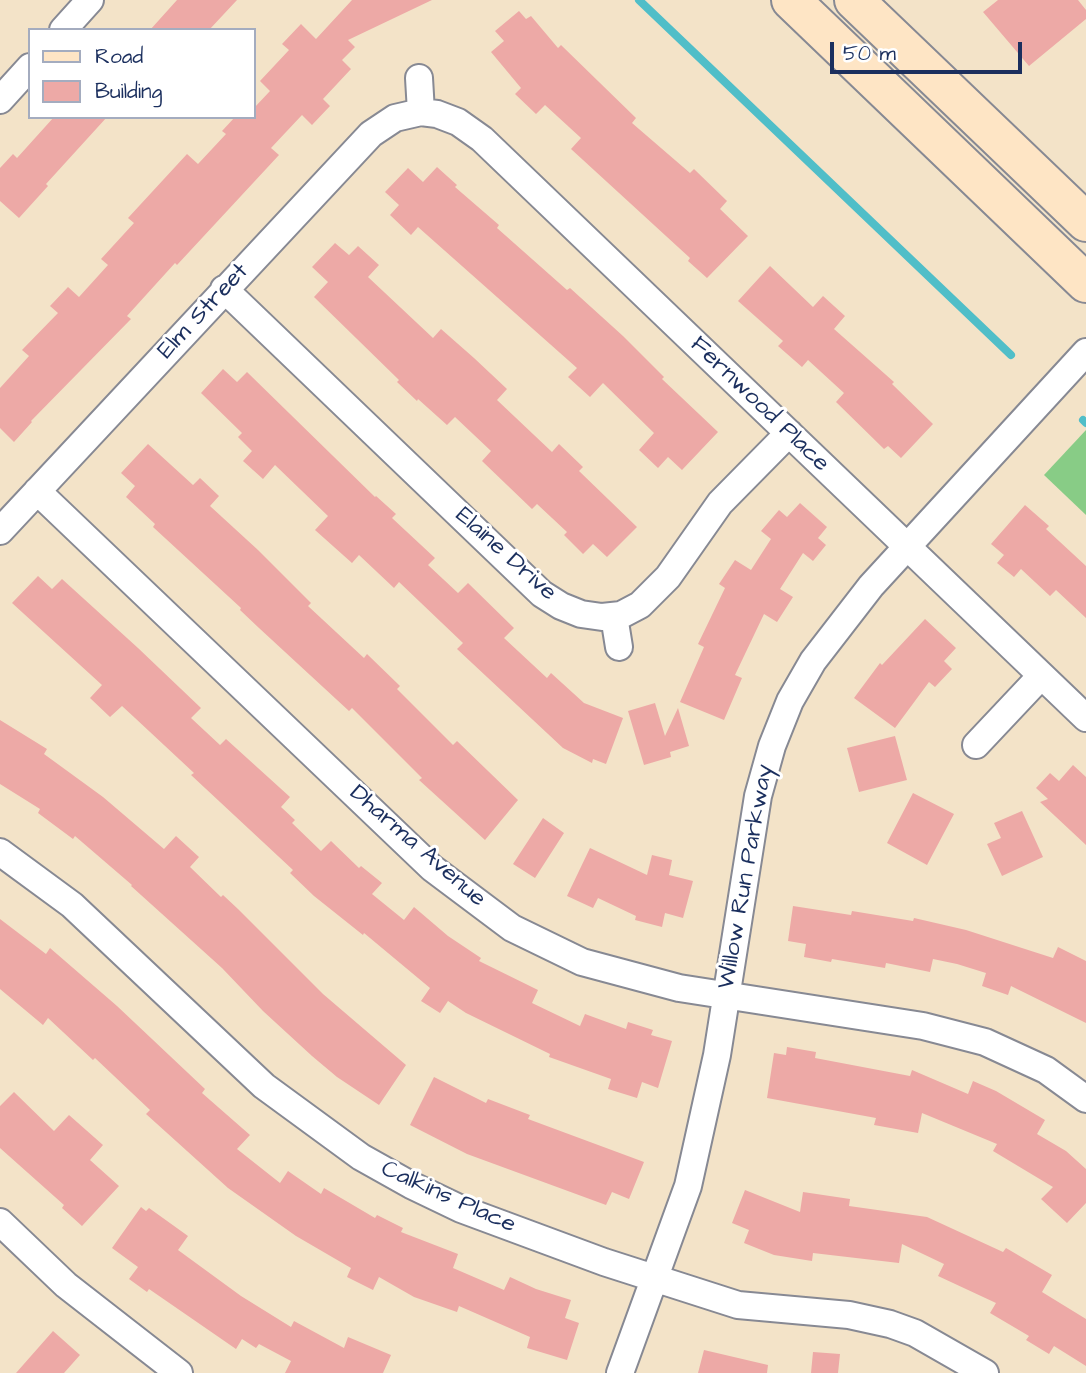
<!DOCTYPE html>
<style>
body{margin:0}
#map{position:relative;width:1086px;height:1373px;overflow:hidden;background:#f3e3c8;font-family:"Architects Daughter",sans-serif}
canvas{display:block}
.legend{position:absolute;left:28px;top:28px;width:228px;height:91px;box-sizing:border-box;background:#fff;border:2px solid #a4acbf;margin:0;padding:9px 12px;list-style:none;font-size:21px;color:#1b2f5e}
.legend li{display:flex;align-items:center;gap:14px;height:35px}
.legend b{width:35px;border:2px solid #a4acbf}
.scale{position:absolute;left:830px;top:42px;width:192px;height:32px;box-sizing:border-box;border:4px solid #1b2f5e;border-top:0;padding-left:9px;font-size:21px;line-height:24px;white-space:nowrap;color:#1b2f5e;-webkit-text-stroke:5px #fff;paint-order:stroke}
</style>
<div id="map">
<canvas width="1086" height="1373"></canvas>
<ul class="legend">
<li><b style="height:9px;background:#fee5c5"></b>Road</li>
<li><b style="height:19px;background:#eda9a6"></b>Building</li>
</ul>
<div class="scale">50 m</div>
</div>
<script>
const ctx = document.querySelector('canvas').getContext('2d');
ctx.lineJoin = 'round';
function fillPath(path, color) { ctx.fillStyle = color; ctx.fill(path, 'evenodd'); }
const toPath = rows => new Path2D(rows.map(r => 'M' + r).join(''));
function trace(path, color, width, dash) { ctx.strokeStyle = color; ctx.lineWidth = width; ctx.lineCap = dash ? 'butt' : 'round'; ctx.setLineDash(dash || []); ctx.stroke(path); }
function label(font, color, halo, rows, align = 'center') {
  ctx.font = font + ' "Architects Daughter",sans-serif'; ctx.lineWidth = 6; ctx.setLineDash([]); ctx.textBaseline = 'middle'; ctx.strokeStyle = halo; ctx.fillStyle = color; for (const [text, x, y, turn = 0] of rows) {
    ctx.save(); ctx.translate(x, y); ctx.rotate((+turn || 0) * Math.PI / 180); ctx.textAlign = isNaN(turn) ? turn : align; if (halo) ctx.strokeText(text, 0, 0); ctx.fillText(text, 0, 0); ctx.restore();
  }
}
const green = toPath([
 [1086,430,1086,515,1044,475]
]);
const stream = toPath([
 [639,0,1011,355],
 [1083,420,1086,423]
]);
const building = toPath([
 [177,0,237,0,209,30,150,30],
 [352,0,432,0,348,40,355,47,342,60,351,69,323,99,330,106,312,125,302,115,271,148,279,155,177,265,175,263,127,316,131,319,31,421,32,422,14,442,0,428,0,388,29,356,22,350,58,313,50,306,68,287,79,297,108,265,101,259,134,223,128,218,187,154,198,164,226,134,222,131,235,117,254,117,254,108,270,91,260,81,289,50,282,44,301,24,316,39],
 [998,0,1078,0,1086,10,1086,19,1029,66,983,12],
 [519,11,526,19,531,16,558,48,561,45,636,118,632,123,690,173,694,169,727,201,720,209,748,236,707,278,688,261,690,258,571,149,581,138,545,105,536,114,515,94,521,88,491,52,504,41,495,31],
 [54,117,107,117,46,184,48,186,19,218,0,201,0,168,13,154,17,158],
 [437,167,457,185,455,187,499,225,497,228,567,290,570,288,623,336,664,377,662,379,718,432,682,470,668,457,658,468,639,450,654,433,603,383,590,397,568,377,577,368,418,227,411,235,390,215,399,205,385,192,408,168,423,182],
 [335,243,349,255,358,246,379,265,368,277,433,338,441,329,474,358,507,389,497,400,552,452,559,444,583,467,579,471,637,527,607,557,593,544,583,554,564,535,567,532,537,504,532,509,482,461,491,451,455,417,447,425,418,399,417,401,397,382,399,380,314,297,328,282,312,267],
 [770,266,813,307,823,296,845,316,834,329,894,382,892,384,933,424,901,458,888,446,884,449,836,402,844,393,808,360,802,367,778,346,783,341,738,301],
 [223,369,237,382,247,372,375,497,376,496,396,514,392,518,435,558,428,565,458,593,468,583,514,628,504,638,547,678,551,673,584,703,623,718,606,764,593,759,592,763,563,748,457,649,463,643,399,582,394,588,359,555,352,563,315,530,328,516,275,465,263,479,243,461,252,451,238,437,242,433,201,393],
 [148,444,193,485,200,478,219,496,210,506,258,550,311,603,308,606,364,658,367,654,400,686,397,689,453,745,457,741,518,800,485,840,419,780,422,778,352,708,349,711,259,628,240,610,241,608,153,527,155,524,126,497,135,486,121,473],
 [800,503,827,527,818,538,826,545,813,561,803,553,780,589,793,597,777,622,764,614,735,675,742,678,724,720,680,702,704,647,698,644,725,588,719,584,735,560,751,570,771,539,761,531,779,510,787,517],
 [1025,505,1049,526,1046,529,1086,566,1086,618,1056,590,1050,596,1021,569,1014,577,997,563,1004,555,991,544],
 [38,576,52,589,62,579,138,648,201,708,191,718,220,745,226,739,290,797,281,807,295,820,292,823,321,851,331,841,359,868,361,866,382,883,372,894,404,920,414,907,448,936,481,958,479,961,538,990,532,1003,580,1026,585,1014,626,1029,628,1022,653,1030,651,1035,672,1041,658,1088,642,1082,637,1098,608,1089,611,1079,549,1057,550,1054,466,1013,448,1001,440,1013,421,1001,430,988,364,933,363,935,314,896,290,873,293,870,191,775,194,773,135,718,122,706,110,717,90,698,102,685,12,603],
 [925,619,956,648,944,661,952,669,935,687,929,682,895,728,854,698,880,663,882,665],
 [655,703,665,736,678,708,689,746,670,752,671,757,644,765,628,711],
 [0,720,47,749,44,754,103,797,164,849,176,836,199,857,190,867,221,897,223,895,238,909,323,994,406,1065,379,1105,337,1077,312,1056,263,1011,222,968,131,886,132,885,75,836,73,839,38,813,40,809,0,784],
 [895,736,907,780,859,792,847,748],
 [1073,765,1086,777,1086,845,1040,802,1048,799,1036,788,1050,773,1059,781],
 [913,793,954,814,927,865,887,843],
 [1022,811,1043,857,1002,876,987,844,1001,838,994,823],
 [543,818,564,833,535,878,513,864],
 [590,848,647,875,652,855,672,860,669,875,693,881,683,918,665,913,662,927,635,920,636,916,598,898,593,908,567,896],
 [793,906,851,915,852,911,913,921,914,918,966,930,1053,958,1058,947,1086,961,1086,1023,1011,986,1008,995,982,986,986,973,957,964,933,959,930,972,886,963,885,968,832,959,831,962,804,957,806,944,788,941],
 [0,919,46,954,50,948,117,1006,205,1089,202,1093,250,1135,237,1149,280,1183,288,1171,321,1194,324,1188,375,1218,377,1215,403,1228,401,1232,458,1254,453,1268,504,1290,510,1277,536,1289,571,1300,565,1318,579,1323,567,1360,527,1348,530,1337,459,1306,457,1312,414,1297,379,1277,373,1290,347,1277,351,1268,296,1236,228,1188,146,1114,150,1110,95,1058,93,1060,48,1018,43,1025,0,989],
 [787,1047,816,1052,815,1058,910,1076,912,1070,968,1094,973,1081,996,1091,1045,1120,1037,1134,1066,1151,1086,1169,1086,1203,1067,1223,1041,1199,1053,1187,993,1151,997,1144,922,1113,918,1133,874,1125,876,1118,767,1098,774,1053,786,1055],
 [434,1077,486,1103,488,1099,530,1115,528,1119,644,1162,629,1199,612,1192,606,1205,467,1154,410,1125],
 [14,1092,54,1131,69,1115,103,1145,90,1160,119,1186,82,1226,62,1208,64,1205,0,1148,0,1106],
 [745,1190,800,1212,803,1192,850,1199,849,1206,927,1217,1003,1252,1006,1248,1052,1275,1042,1292,1086,1319,1086,1366,1054,1346,1049,1354,1026,1340,1029,1336,990,1313,996,1303,938,1276,944,1264,902,1244,899,1263,813,1253,812,1261,774,1255,744,1243,749,1230,732,1223],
 [141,1207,146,1211,149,1208,188,1236,178,1250,241,1296,291,1327,294,1321,344,1348,348,1337,391,1355,383,1373,285,1373,291,1361,259,1344,256,1348,242,1339,236,1349,149,1289,147,1292,129,1279,138,1267,112,1248],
 [53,1331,80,1355,64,1373,16,1373],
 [704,1350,768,1365,767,1373,698,1373],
 [813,1352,840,1354,838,1373,811,1373]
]);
const street = toPath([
 [63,30,90,0],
 [419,78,421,112],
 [0,100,30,67],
 [224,289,542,594,561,606,581,614,602,617,621,615,640,605,668,577,720,503,789,433],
 [37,491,432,868,512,928,582,962,679,988,923,1026,985,1042,1046,1070,1086,1099],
 [0,531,371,134,395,118,421,112,437,114,458,122,482,139,1086,718],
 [614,616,619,647],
 [976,745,1041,676],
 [0,852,72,905,264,1086,361,1157,411,1185,461,1209,604,1262,738,1305,849,1315,890,1324,915,1333,985,1373],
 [0,1222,66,1285,179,1373],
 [620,1373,688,1186,717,1055,758,796,772,746,790,701,813,661,871,586,1086,352]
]);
const secondary = toPath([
 [791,0,1086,283],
 [854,0,1086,222]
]);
const streetNames = [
 ["Elm Street",204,312,-47],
 ["Fernwood Place",759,405,44],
 ["Elaine Drive",505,555,42],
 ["Dharma Avenue",417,847,41],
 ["Willow Run Parkway",747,877,-80],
 ["Calkins Place",448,1198,24]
];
fillPath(green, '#88cc86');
trace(stream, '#50bec8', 8);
fillPath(building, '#eda9a6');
trace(street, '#878993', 30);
trace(secondary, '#878993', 42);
trace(street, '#fff', 26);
trace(secondary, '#fee5c5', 38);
label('24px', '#1b2f5e', '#fff', streetNames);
</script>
